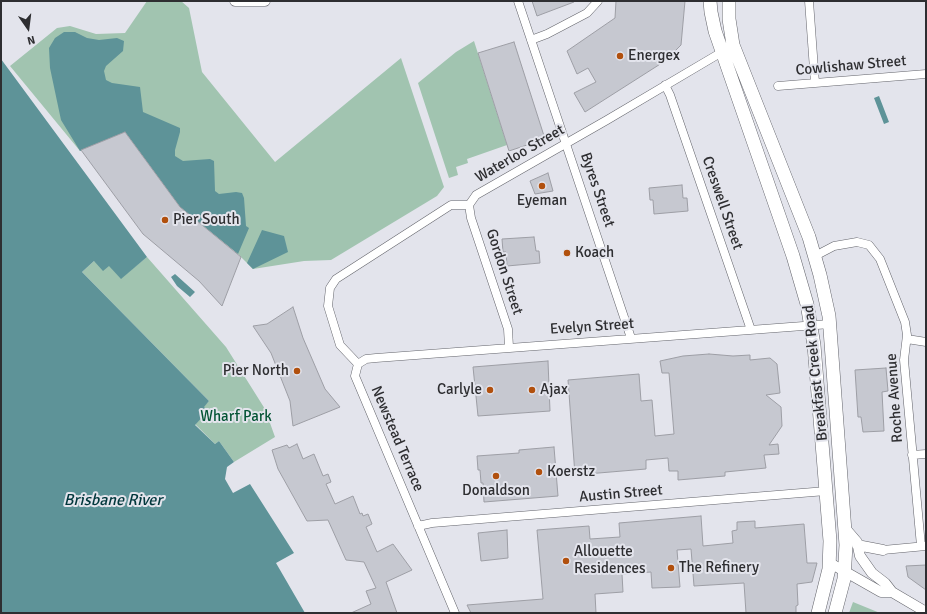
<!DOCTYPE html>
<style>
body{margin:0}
#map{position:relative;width:927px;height:614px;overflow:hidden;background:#e3e4ec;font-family:Signika,sans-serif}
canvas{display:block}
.frame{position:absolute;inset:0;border:2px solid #2e2e31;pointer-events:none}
.north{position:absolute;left:8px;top:8px;width:40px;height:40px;-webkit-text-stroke:3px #e3e4ec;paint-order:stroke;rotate:166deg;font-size:11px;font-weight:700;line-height:16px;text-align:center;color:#2e2e31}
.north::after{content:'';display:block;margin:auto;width:14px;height:18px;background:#2e2e31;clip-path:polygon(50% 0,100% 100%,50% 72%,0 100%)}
</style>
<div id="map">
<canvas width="927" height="614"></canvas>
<div class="frame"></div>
<div class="north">N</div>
</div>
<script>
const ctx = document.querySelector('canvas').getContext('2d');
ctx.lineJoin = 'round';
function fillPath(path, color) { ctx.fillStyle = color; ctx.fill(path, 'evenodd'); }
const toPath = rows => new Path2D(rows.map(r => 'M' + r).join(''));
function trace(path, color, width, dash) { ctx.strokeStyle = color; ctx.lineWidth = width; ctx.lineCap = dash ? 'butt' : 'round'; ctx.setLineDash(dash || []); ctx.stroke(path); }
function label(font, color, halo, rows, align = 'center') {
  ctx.font = font + ' Signika,sans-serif'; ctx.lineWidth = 4; ctx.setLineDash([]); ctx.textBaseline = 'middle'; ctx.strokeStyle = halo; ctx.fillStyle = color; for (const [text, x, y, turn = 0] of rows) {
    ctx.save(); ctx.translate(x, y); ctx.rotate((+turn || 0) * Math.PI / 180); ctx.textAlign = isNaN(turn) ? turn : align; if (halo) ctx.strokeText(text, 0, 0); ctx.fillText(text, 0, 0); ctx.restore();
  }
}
const green = toPath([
 [147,1,181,1,189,8,202,72,275,162,401,58,444,187,437,196,331,260,304,261,253,269,238,254,180,207,125,132,80,151,10,66,57,28,70,26,96,34,125,33],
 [474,41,507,145,467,159,468,163,456,167,458,175,449,178,418,83,456,52],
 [147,257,226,347,265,409,275,437,234,462,219,441,215,444,195,424,207,411,203,407,209,401,82,272,94,261,109,265,121,278],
 [853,602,880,613,849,613]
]);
const water = toPath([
 [64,32,75,32,87,38,99,40,117,38,124,41,123,51,106,66,104,71,106,80,112,83,140,87,143,112,180,128,180,132,175,150,175,156,183,161,210,159,214,161,215,191,219,194,236,192,242,193,244,198,246,226,249,228,238,254,180,207,125,132,80,151,61,120,50,68,49,48,55,38],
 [1,59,147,257,121,279,109,266,103,271,94,261,82,272,209,401,204,407,208,411,195,425,215,444,219,441,234,462,227,467,225,479,233,493,250,484,294,553,276,563,305,613,1,613],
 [879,96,889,122,884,124,874,98],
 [262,230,284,236,288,252,253,269,247,263],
 [175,274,195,292,190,297,177,286,171,277]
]);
const building = toPath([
 [532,1,574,1,574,2,537,16,532,1],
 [616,1,685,1,681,45,665,61,585,112,574,93,596,82,588,68,577,74,567,51,615,18,616,1],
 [514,42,545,139,509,151,478,53,514,42],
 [125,132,180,207,241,257,222,306,199,281,143,234,81,150,125,132],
 [548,173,553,191,535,194,530,181,548,173],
 [682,185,683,198,687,198,688,211,654,214,653,200,650,200,649,188,682,185],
 [534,237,536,251,539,251,540,263,507,266,506,252,503,252,502,239,534,237],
 [293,307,303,338,325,389,340,407,293,426,290,401,271,353,253,326,267,324,293,307],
 [709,354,733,356,750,355,750,360,770,358,777,364,780,393,766,395,781,407,782,426,769,445,778,444,779,454,764,455,766,468,725,472,725,476,678,480,678,471,669,471,668,458,646,460,646,469,575,475,568,380,639,374,641,401,652,400,655,436,674,434,669,373,662,373,660,361,683,356,709,354],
 [548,361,550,411,478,416,473,367,548,361],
 [886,368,888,391,882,392,884,431,863,432,861,417,858,417,855,370,886,368],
 [297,444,303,459,314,454,323,476,328,474,331,482,326,484,335,504,353,496,360,514,362,513,363,516,368,514,372,524,366,527,377,552,393,544,412,570,386,582,397,613,351,613,371,604,366,591,376,588,364,562,346,560,328,520,307,521,278,469,272,450,287,445,289,448,297,444],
 [554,447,558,496,484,502,483,483,481,483,480,470,478,470,477,456,519,453,519,450,554,447],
 [701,516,703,546,733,543,732,531,737,530,737,522,755,521,755,528,804,524,807,563,817,563,812,582,797,584,798,605,796,606,796,613,746,613,744,583,694,586,691,549,677,550,680,587,652,588,651,572,622,574,623,592,595,594,596,613,471,613,467,605,543,599,537,530,589,526,590,539,620,537,619,523,701,516],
 [507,530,508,558,481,561,478,533,507,530],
 [926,565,926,590,908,577,906,566,926,565]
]);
const minor = toPath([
 [518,1,631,338],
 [809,1,815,83],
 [531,40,547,34,587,13,598,1],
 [665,85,670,95,751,330],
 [778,86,926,74],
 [469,205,476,195,607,120,722,52],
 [469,205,471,218,508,329,509,347],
 [815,256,834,246,857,242,869,245,880,259,905,322,907,335,904,360,921,546],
 [907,339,926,342],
 [358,364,366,359,376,358,830,324],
 [358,364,355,376,455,613],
 [358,364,340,345,328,306,330,288,336,279,451,205,469,205],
 [912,455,926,454],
 [418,526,432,523,826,491],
 [883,550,926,546]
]);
const tertiary = toPath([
 [235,1,265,1],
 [845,528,857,542,860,556,872,573,885,583,892,592,926,612],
 [857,545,883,550],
 [830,563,881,592,892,592]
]);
const primary = toPath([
 [710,1,711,12,715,31,793,256,807,304,814,345,830,541,829,569,818,613],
 [729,1,729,19,733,45,809,237,820,275,829,316,846,545,844,579,835,613]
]);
const markers = [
 [620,56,4,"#b1500d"],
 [542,186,4,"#b1500d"],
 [165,220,4,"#b1500d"],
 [567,253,4,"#b1500d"],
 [297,371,4,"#b1500d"],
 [490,390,4,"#b1500d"],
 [532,390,4,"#b1500d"],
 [539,472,4,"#b1500d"],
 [496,476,4,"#b1500d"],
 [566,561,4,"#b1500d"],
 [671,568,4,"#b1500d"]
];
const poiNames = [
 ["Energex",628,56],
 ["Eyeman",542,201,"center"],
 ["Pier South",173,220],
 ["Koach",575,253],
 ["Pier North",289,371,"right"],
 ["Carlyle",482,390,"right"],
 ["Ajax",540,390],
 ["Koerstz",547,472],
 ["Donaldson",496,491,"center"],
 ["Allouette",574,552],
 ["Residences",574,569],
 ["The Refinery",679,568]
];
const streetNames = [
 ["Cowlishaw Street",851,66,-5],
 ["Waterloo Street",520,154,-30],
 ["Byres Street",597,190,71],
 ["Creswell Street",722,203,71],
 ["Gordon Street",504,272,72],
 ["Evelyn Street",592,327,-4],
 ["Breakfast Creek Road",816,373,-96],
 ["Roche Avenue",895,398,-94],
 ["Newstead Terrace",397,439,67],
 ["Austin Street",621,494,-5]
];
const parkNames = [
 ["Wharf Park",236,417]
];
const waterNames = [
 ["Brisbane River",113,501]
];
fillPath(green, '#a1c4b0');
fillPath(water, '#5e9398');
fillPath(building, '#c6c8d0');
trace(building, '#9d9ea5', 1);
trace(minor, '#63646b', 9);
trace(tertiary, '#63646b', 11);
trace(primary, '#63646b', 14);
trace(minor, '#fff', 8);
trace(tertiary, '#fff', 10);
trace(primary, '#fff', 13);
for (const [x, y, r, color] of markers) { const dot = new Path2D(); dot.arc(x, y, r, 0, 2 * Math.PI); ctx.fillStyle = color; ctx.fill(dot); trace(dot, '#e3e4ec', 1.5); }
label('15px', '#2e2e31', '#e3e4ec', poiNames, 'left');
label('15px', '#2e2e31', '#e3e4ec', streetNames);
label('15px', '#045435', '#e3e4ec', parkNames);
label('italic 16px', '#01373c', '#e3e4ec', waterNames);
</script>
